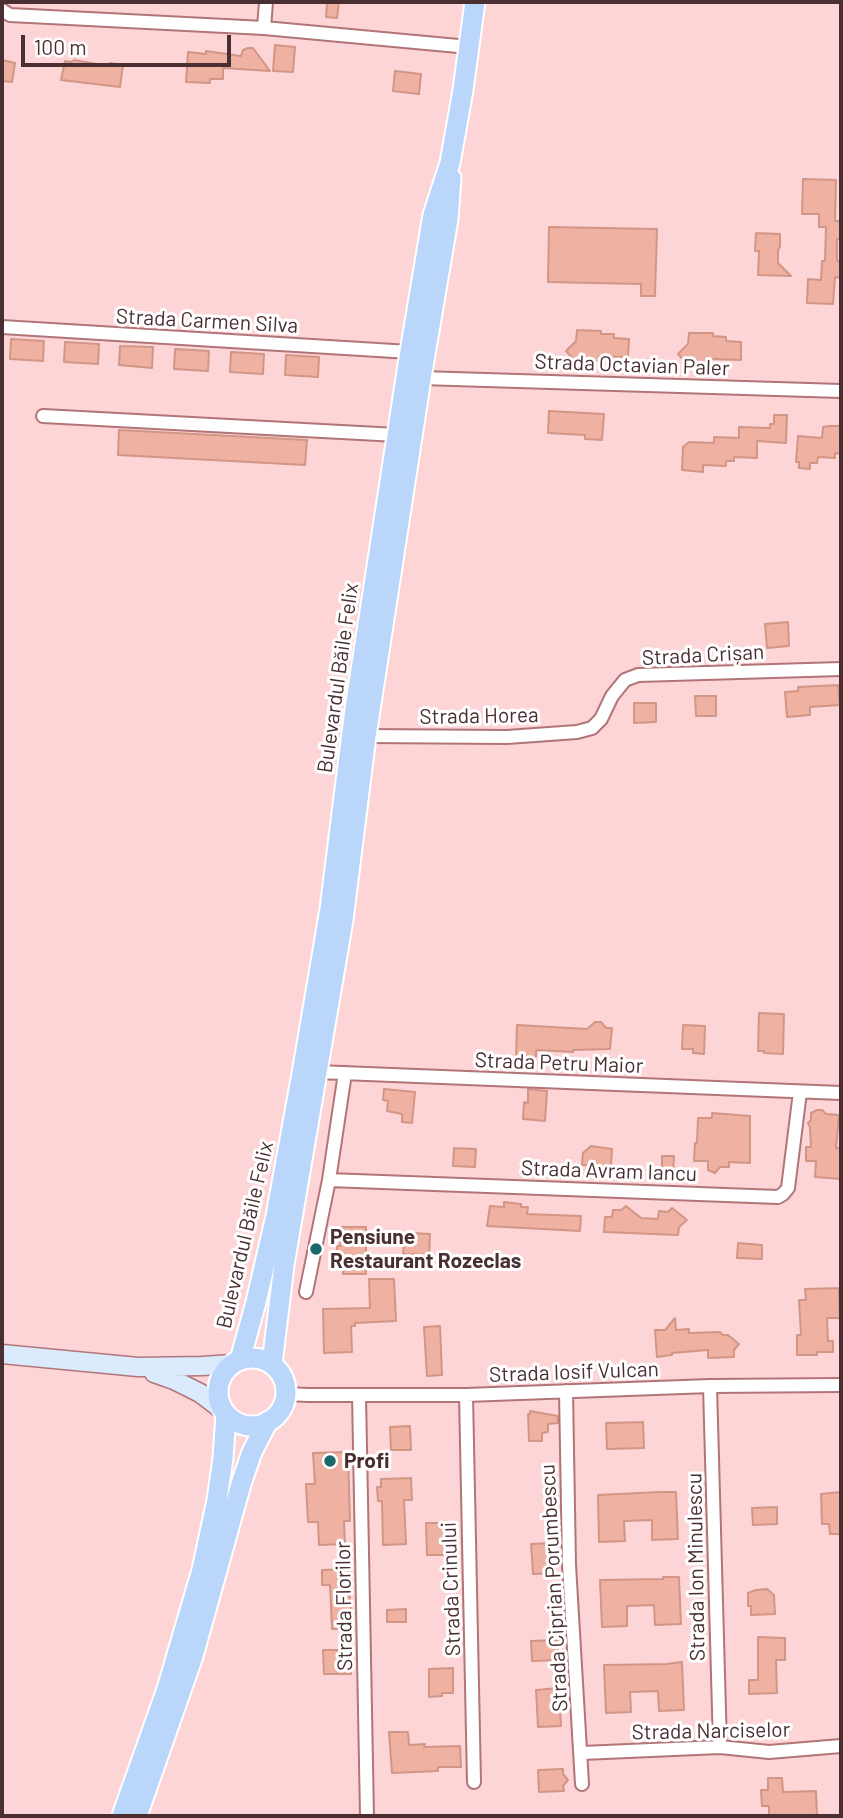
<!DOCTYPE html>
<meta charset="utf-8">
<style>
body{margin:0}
#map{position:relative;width:843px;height:1818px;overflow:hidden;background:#fed5d7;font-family:Barlow,sans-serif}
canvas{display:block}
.frame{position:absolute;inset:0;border:4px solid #492f31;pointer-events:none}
.scale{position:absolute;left:21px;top:35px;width:210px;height:32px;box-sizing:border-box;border:4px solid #492f31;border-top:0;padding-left:9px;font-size:21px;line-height:24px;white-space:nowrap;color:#492f31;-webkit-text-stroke:5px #fff;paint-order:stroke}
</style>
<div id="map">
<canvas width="843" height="1818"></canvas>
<div class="frame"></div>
<div class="scale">100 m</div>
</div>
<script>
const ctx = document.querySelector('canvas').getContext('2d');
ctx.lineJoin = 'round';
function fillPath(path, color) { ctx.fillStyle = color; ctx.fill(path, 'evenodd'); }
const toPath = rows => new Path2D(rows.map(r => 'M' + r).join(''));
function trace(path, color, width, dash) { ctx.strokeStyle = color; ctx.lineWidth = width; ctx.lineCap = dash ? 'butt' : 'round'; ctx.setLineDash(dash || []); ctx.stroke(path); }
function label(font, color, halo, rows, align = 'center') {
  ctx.font = font + ' Barlow,sans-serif'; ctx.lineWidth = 6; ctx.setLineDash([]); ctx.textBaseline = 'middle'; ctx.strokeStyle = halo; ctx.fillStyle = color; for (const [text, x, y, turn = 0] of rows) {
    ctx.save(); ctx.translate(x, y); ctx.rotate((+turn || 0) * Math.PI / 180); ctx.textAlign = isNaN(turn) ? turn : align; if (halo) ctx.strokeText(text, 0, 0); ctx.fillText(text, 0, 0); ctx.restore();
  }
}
const building = toPath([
 [327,2,339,2,337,18,326,17,327,2],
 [275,45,295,47,293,72,273,71,275,45],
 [248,48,253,48,270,71,223,68,223,79,210,79,210,83,186,82,188,52,206,54,206,51,241,56,243,50,248,48],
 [2,60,15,63,12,82,2,81,2,60],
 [74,60,108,66,110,63,123,65,120,87,61,80,65,61,71,62,74,60],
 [395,71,421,74,419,94,393,91,395,71],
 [803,179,836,180,835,221,841,221,841,239,837,239,837,261,841,261,841,278,835,277,833,304,807,303,808,279,821,280,822,261,825,261,826,227,819,227,819,214,802,214,803,179],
 [549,227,657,229,655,296,641,296,641,284,548,282,549,227],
 [756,233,780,234,780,246,778,251,778,263,791,276,758,275,759,251,755,251,756,233],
 [577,330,601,331,601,334,614,334,614,338,629,339,628,357,599,356,599,361,575,361,566,351,576,341,577,330],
 [689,333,713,333,713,336,726,337,726,341,741,342,741,360,711,359,711,364,687,364,678,354,688,344,689,333],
 [11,339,44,341,43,361,10,359,11,339],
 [65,342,99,344,98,364,64,362,65,342],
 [120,346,153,347,152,368,119,365,120,346],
 [175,349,209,351,208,371,174,369,175,349],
 [231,352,264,354,263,374,230,372,231,352],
 [286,355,319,357,318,377,285,375,286,355],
 [549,411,604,414,602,440,585,439,585,435,548,433,549,411],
 [774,415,787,415,786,443,757,441,757,458,734,457,734,461,726,461,726,466,703,465,703,472,682,470,683,447,689,442,714,443,714,437,739,438,739,427,770,428,770,424,774,424,774,415],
 [829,426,841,426,841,454,835,453,835,458,818,457,817,463,810,463,810,469,799,468,799,462,796,462,798,436,822,438,823,427,829,426],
 [119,430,307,440,305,465,118,455,119,430],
 [788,622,789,646,767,648,765,624,788,622],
 [838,685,840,705,810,707,810,715,787,717,785,692,798,691,798,687,838,685],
 [695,696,716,696,716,716,696,716,695,696],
 [634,703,656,703,656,722,634,723,634,703],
 [759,1013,784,1014,783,1054,764,1053,764,1051,758,1051,759,1013],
 [595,1022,601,1022,606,1028,612,1028,610,1049,573,1050,573,1052,536,1050,536,1057,516,1056,517,1025,587,1029,595,1022],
 [683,1025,705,1026,704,1054,693,1053,693,1049,682,1049,683,1025],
 [384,1089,415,1092,412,1123,402,1122,402,1114,387,1111,388,1101,383,1100,384,1089],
 [528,1089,547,1091,545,1121,523,1119,524,1102,528,1103,528,1089],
 [817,1110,822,1110,826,1114,839,1115,836,1148,841,1148,841,1179,815,1177,816,1161,806,1161,806,1147,811,1147,810,1127,808,1123,811,1120,811,1113,817,1110],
 [712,1113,750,1116,750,1163,729,1162,729,1167,720,1167,715,1173,708,1170,708,1161,694,1161,695,1143,697,1143,698,1118,712,1118,712,1113],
 [591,1146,612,1149,611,1167,582,1165,583,1153,591,1146],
 [454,1148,476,1149,475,1167,453,1166,454,1148],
 [662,1156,674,1156,673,1176,662,1176,662,1156],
 [504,1202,521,1204,521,1207,528,1207,527,1214,581,1216,580,1231,487,1226,490,1206,504,1207,504,1202],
 [626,1206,641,1218,658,1219,659,1211,668,1212,672,1208,687,1220,679,1227,678,1235,604,1232,605,1217,612,1217,613,1210,621,1210,626,1206],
 [342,1227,366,1227,366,1274,343,1274,343,1269,340,1269,340,1263,337,1263,337,1246,340,1246,342,1227],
 [412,1233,430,1234,429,1255,403,1254,404,1241,411,1241,412,1233],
 [738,1243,762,1245,762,1259,737,1258,738,1243],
 [369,1279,394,1279,396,1321,355,1323,355,1326,351,1326,352,1352,324,1353,323,1309,370,1308,369,1279],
 [839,1288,840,1318,827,1318,828,1341,833,1341,833,1352,817,1352,817,1355,797,1355,797,1335,801,1335,799,1300,806,1300,805,1289,839,1288],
 [675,1318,676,1330,689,1329,689,1333,720,1332,723,1335,728,1335,739,1344,734,1350,734,1357,708,1358,708,1350,672,1353,672,1355,657,1357,655,1330,665,1330,675,1318],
 [440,1326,442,1375,427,1376,424,1327,440,1326],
 [530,1411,558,1416,558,1423,548,1424,548,1432,542,1433,542,1441,529,1441,528,1414,530,1414,530,1411],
 [643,1422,644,1448,607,1449,606,1423,643,1422],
 [410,1426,411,1450,391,1450,390,1427,410,1426],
 [348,1452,350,1521,344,1521,345,1544,319,1545,318,1522,308,1522,306,1484,315,1484,313,1453,348,1452],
 [411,1478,412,1500,404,1500,406,1544,383,1545,382,1501,378,1501,377,1487,381,1487,381,1479,411,1478],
 [660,1492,676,1492,678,1539,652,1540,652,1520,624,1521,625,1541,599,1542,598,1495,660,1492],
 [841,1492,841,1534,830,1534,829,1524,822,1524,821,1494,841,1492],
 [777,1507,777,1524,753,1525,752,1508,777,1507],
 [426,1523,439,1523,439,1527,452,1526,452,1544,450,1544,449,1555,427,1555,426,1523],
 [553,1543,555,1573,533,1574,531,1544,553,1543],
 [348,1569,351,1614,346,1615,347,1629,332,1629,330,1585,322,1585,322,1570,348,1569],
 [663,1577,679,1577,681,1624,655,1625,654,1605,627,1606,627,1626,602,1627,600,1580,663,1579,663,1577],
 [767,1589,774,1595,775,1614,751,1615,751,1606,748,1606,748,1593,756,1590,767,1589],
 [406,1609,406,1622,387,1622,387,1610,406,1609],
 [758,1637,785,1638,785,1660,776,1660,777,1693,749,1694,749,1680,758,1680,758,1637],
 [558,1640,558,1660,532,1661,531,1641,558,1640],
 [323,1650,350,1650,351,1674,324,1674,323,1650],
 [682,1662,684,1710,659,1711,658,1691,630,1692,631,1712,606,1713,604,1665,666,1664,682,1662],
 [453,1668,453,1693,442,1693,442,1696,429,1697,429,1669,453,1668],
 [559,1688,561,1726,538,1727,536,1690,559,1688],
 [389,1732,408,1732,409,1745,425,1744,424,1747,460,1746,461,1767,438,1767,438,1771,392,1773,389,1732],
 [563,1769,563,1774,568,1780,563,1786,564,1791,539,1792,538,1770,563,1769],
 [768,1778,782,1778,783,1792,816,1791,817,1816,804,1816,804,1815,769,1816,769,1806,762,1806,761,1790,768,1790,768,1778]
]);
const minor = toPath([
 [2,10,10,15,264,28,469,47],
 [264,28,266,2],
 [2,327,410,352],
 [421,378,841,391],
 [43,416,397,435],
 [366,736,507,737,577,732,592,728,601,719,612,696,625,680,638,675,841,669],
 [317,1072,841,1093],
 [329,1180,778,1197,783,1194,788,1188,800,1092],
 [306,1292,329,1180,345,1073],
 [710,1386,720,1747],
 [566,1391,569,1565,582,1784],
 [286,1394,308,1395,466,1395,710,1386,841,1385],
 [359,1395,367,1816],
 [466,1395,474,1782],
 [582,1753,720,1747,769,1752,841,1746]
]);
const secondary = toPath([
 [2,1354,138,1367,202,1366,233,1364],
 [154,1373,174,1380,200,1393,224,1411]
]);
const primary = toPath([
 '218 1392a34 34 0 1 1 68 0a34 34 0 1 1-68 0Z',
 [240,1360,256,1302,276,1216,303,1068,330,909,355,709,410,352,433,215,450,163,463,90,475,2],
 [272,1364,284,1265,343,920,366,736,421,378,448,219,451,178],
 [122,1816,167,1689,202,1570,217,1500,223,1458,226,1414],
 [137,1816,193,1656,241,1484,252,1452,268,1421]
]);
const markers = [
 [316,1249,7,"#1c696a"],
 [330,1461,7,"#1c696a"]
];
const streetNames = [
 ["Strada Carmen Silva",207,321,3],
 ["Strada Octavian Paler",632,365,2],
 ["Strada Crișan",703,655,-3],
 ["Bulevardul Băile Felix",338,678,-82],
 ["Strada Horea",479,716,-1],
 ["Strada Petru Maior",559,1063,2],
 ["Strada Avram Iancu",609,1171,2],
 ["Bulevardul Băile Felix",245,1235,-77],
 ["Strada Iosif Vulcan",574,1372,-2],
 ["Strada Ion Minulescu",696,1567,-91],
 ["Strada Ciprian Porumbescu",554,1588,-93],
 ["Strada Crinului",451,1589,-92],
 ["Strada Florilor",344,1606,-91],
 ["Strada Narciselor",711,1731,-1]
];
const poiNames = [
 ["Pensiune",330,1237],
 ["Restaurant Rozeclas",330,1261],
 ["Profi",344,1461]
];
fillPath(building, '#efb2a2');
trace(building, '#d19686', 2);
trace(minor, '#b17578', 16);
trace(secondary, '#b17578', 21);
trace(primary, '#fff', 23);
trace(minor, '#fff', 12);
trace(secondary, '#dceafd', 18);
trace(primary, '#bad6fa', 19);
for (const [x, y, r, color] of markers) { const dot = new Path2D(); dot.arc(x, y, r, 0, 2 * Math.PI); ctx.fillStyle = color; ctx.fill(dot); trace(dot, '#fff', 2.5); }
label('21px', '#492f31', '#fff', streetNames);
label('bold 21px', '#492f31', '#fff', poiNames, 'left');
</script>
